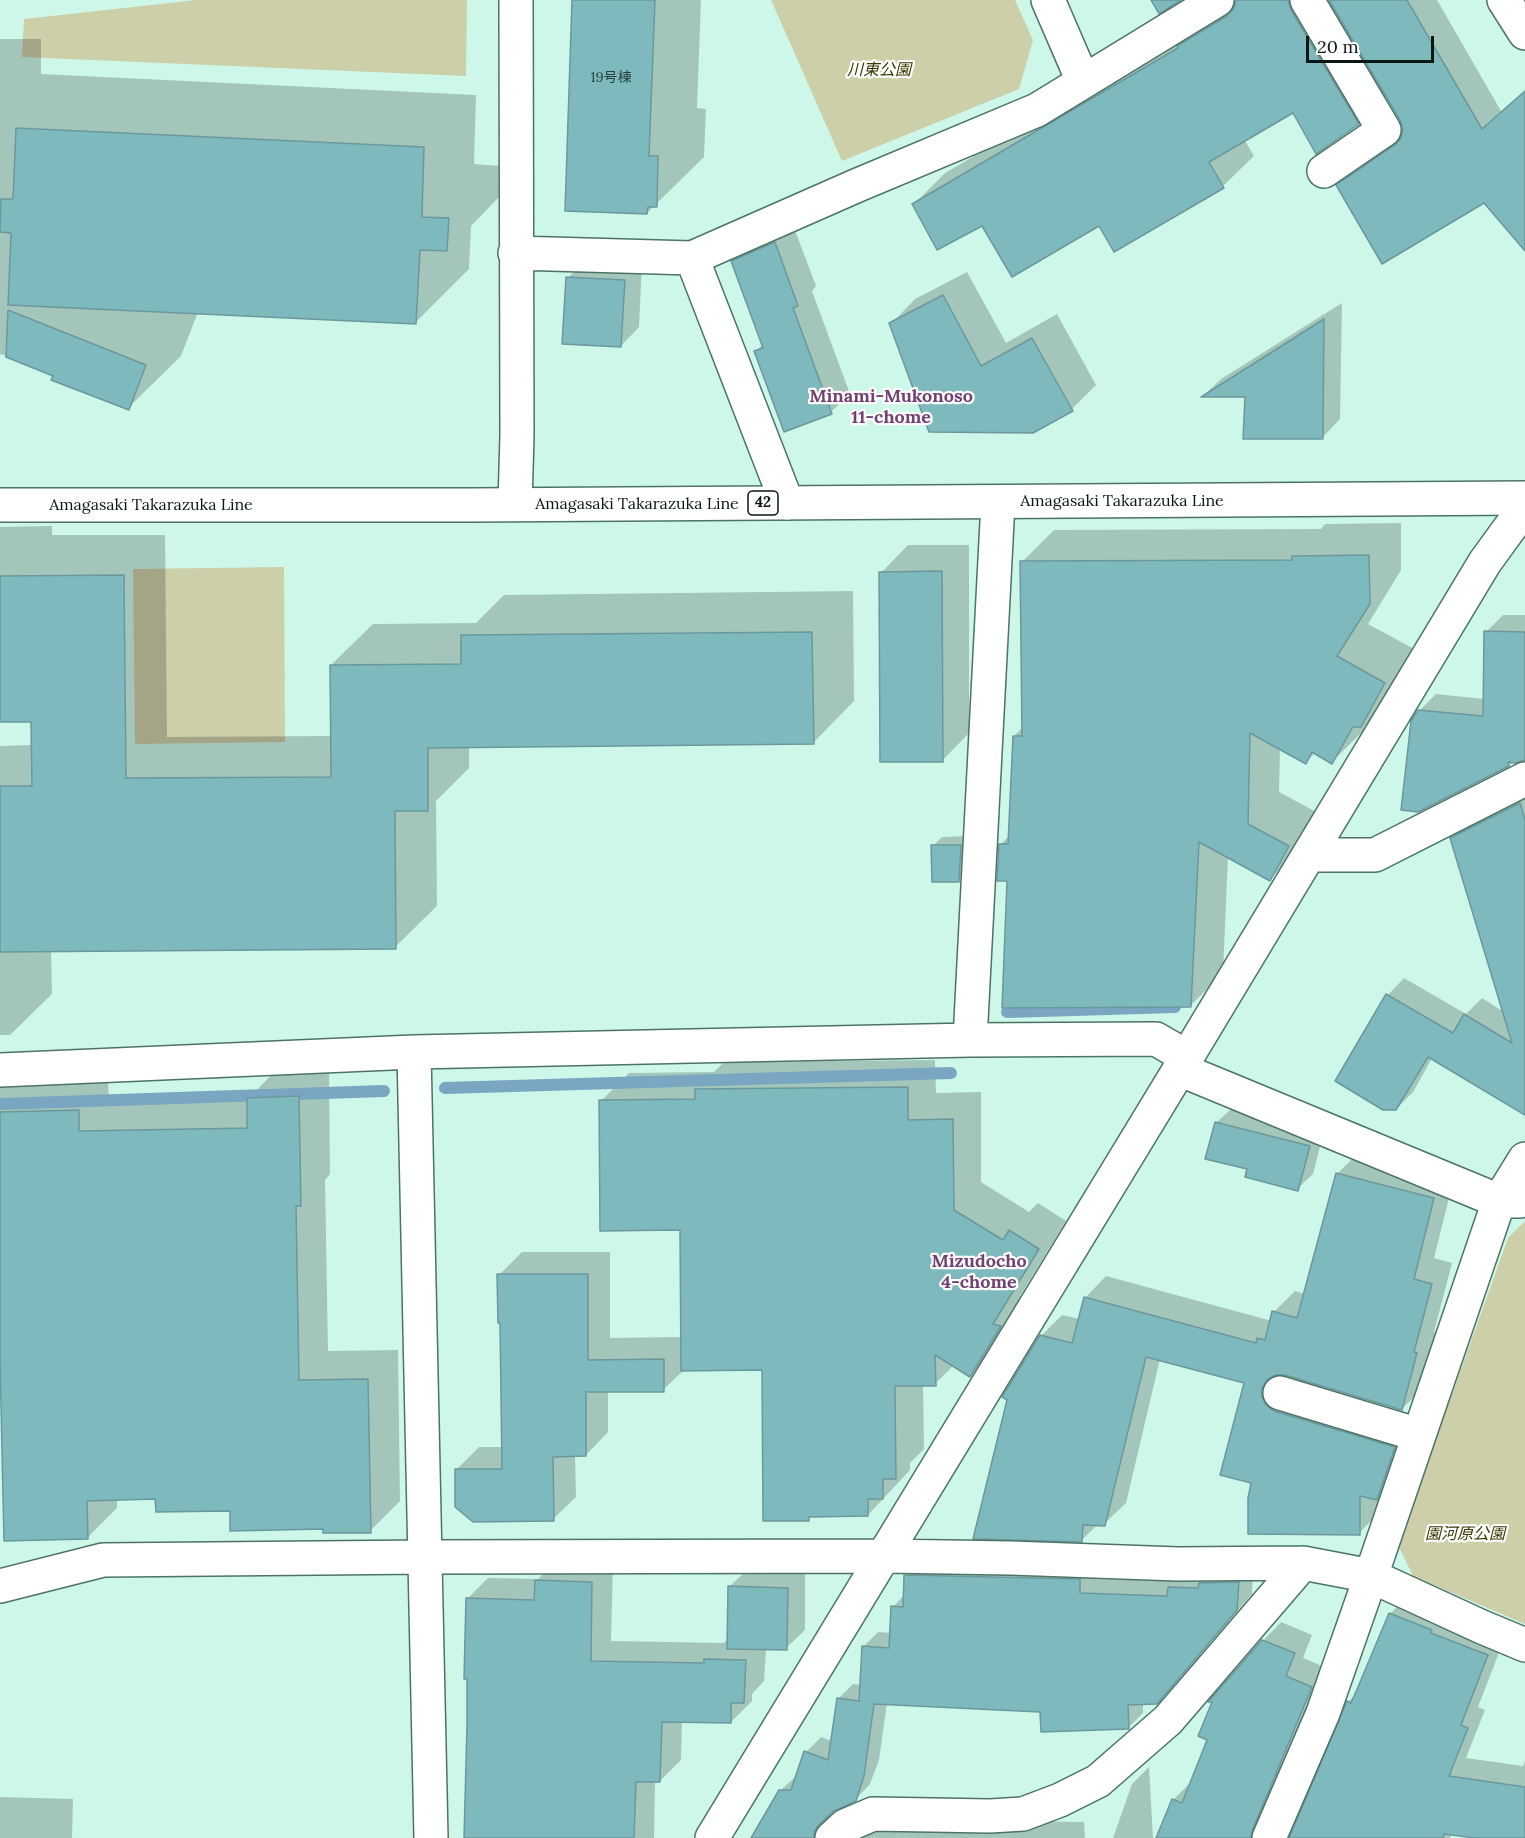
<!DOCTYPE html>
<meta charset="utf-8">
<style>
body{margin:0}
#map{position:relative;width:1525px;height:1838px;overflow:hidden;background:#cdf8e9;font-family:Lora,serif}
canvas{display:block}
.scale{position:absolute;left:1306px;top:36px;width:128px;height:27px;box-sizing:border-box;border:3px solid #071712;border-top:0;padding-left:8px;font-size:18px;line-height:21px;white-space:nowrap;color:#071712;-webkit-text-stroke:4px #fff;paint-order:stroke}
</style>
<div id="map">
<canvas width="1525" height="1838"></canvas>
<div class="scale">20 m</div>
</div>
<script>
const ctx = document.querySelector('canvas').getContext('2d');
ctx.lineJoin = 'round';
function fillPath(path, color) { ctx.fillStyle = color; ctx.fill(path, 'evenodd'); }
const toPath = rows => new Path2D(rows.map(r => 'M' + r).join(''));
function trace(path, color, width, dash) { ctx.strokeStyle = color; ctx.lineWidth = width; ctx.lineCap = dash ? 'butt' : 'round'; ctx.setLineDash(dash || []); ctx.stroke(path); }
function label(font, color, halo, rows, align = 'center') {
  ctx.font = font + ' Lora,"Noto Sans JP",serif'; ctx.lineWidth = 4.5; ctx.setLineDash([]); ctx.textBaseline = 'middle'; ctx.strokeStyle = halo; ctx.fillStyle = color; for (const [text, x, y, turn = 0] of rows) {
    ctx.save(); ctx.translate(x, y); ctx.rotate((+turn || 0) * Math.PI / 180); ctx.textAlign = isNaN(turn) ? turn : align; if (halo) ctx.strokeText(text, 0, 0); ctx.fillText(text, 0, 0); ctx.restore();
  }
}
const green = toPath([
 [197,0,467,0,466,76,22,57,24,19],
 [771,0,1015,0,1033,40,1019,89,842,161],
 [284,567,285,742,135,744,133,569],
 [1525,1221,1525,1624,1413,1576,1398,1545,1508,1238]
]);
const shadow = toPath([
 [573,0,701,0,697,108,706,109,704,157,647,213],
 [1236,0,1437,0,1501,111,1525,91,1525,248,1484,201,1338,185,1357,167,1403,135,1404,130,1402,120,1387,95,1358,123,1293,111,1244,139,1254,156,1223,186,1099,224,983,224,914,204,945,173,1079,95],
 [0,39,41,39,41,74,476,95,474,164,501,166,499,197,471,226,469,269,416,322,198,312,181,356,128,408,55,375,1,354,0,355],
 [793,225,816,286,812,291,850,394,831,412,756,351,763,344,732,262,751,243],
 [586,259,642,262,639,327,621,346,568,278],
 [967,272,1006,343,1057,314,1096,385,1072,409,891,324,915,299],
 [1342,303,1340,419,1322,438,1247,395,1204,395,1221,379],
 [1401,523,1401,570,1368,624,1416,650,1393,693,1374,712,1364,730,1332,762,1316,752,1305,763,1280,748,1279,792,1320,814,1302,847,1270,879,1228,856,1223,973,1191,1005,1008,880,1000,845,1010,835,1014,736,1023,727,1022,562,1054,530,1321,529,1325,524],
 [52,526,52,535,165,535,167,737,332,736,331,665,373,624,476,623,504,595,853,591,854,701,813,743,469,746,469,768,436,801,437,906,395,947,51,950,52,994,10,1035,0,1035,0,746,33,745,33,720,0,721,0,527],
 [908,545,969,545,969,733,942,761,881,573],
 [1503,615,1525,615,1525,759,1517,761,1418,811,1419,711,1436,694,1484,699,1486,632],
 [1525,793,1525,1099,1432,1058,1413,1092,1396,1109,1388,995,1404,978,1466,1014,1482,998,1504,1012,1452,838,1469,821],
 [970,836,968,871,959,880,933,846,942,837],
 [935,1060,936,1093,981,1092,981,1182,1029,1212,1038,1203,1066,1221,1020,1296,1028,1298,998,1347,970,1375,954,1365,935,1384,923,1384,924,1449,910,1463,910,1470,868,1515,812,1516,808,1519,763,1368,684,1370,663,1390,608,1391,608,1432,586,1455,575,1455,576,1497,553,1519,456,1470,479,1447,503,1447,499,1275,522,1252,610,1252,610,1338,682,1337,681,1229,601,1101,629,1073,714,1072,724,1062],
 [329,1067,330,1174,325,1180,328,1351,398,1350,400,1501,370,1531,325,1528,157,1497,117,1498,117,1508,87,1538,0,1288,0,1083,108,1080,109,1101,248,1099,278,1068],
 [1232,1108,1324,1131,1313,1174,1297,1189,1249,1168,1216,1123],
 [1358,1153,1454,1178,1434,1258,1452,1263,1434,1332,1437,1332,1423,1388,1402,1409,1281,1373,1287,1384,1415,1426,1398,1478,1381,1495,1380,1512,1359,1533,1253,1482,1246,1382,1160,1359,1126,1503,1104,1524,1098,1524,1082,1540,1041,1336,1062,1315,1080,1319,1085,1298,1106,1276,1272,1321,1274,1312,1295,1291,1305,1294,1337,1174],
 [557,1560,613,1561,611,1641,723,1643,729,1639,729,1587,748,1569,805,1570,805,1630,786,1648,766,1648,764,1681,752,1694,752,1701,731,1722,682,1721,681,1760,660,1781,655,1781,654,1838,466,1838,468,1726,467,1599,488,1578,538,1579],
 [921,1561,1095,1565,1094,1579,1175,1581,1184,1572,1253,1568,1252,1594,1172,1687,1156,1703,1143,1703,1143,1713,1128,1728,1041,1711,887,1703,879,1760,870,1784,855,1800,831,1813,828,1817,828,1826,836,1838,753,1838,780,1791,796,1776,806,1752,821,1737,832,1741,838,1699,853,1684,861,1685,863,1647,878,1632,891,1633,893,1607,905,1594,906,1576],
 [1408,1596,1505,1637,1478,1707,1485,1710,1466,1758,1523,1766,1525,1761,1525,1838,1485,1838,1454,1833,1449,1838,1291,1838,1348,1702,1357,1693,1390,1614],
 [1281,1622,1312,1635,1303,1658,1329,1669,1282,1838,1157,1838,1173,1800,1191,1782,1263,1641],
 [1149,1767,1153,1838,1113,1838,1132,1784],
 [0,1797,73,1799,72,1838,0,1838],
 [893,1819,1084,1822,1085,1838,858,1838]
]);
const stream = toPath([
 [1007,1012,1175,1007],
 [445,1088,951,1073],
 [0,1104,384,1091]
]);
const building = toPath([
 [572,0,655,0,649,156,658,156,657,207,648,207,647,214,565,211,572,0],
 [1151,0,1181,0,1159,14,1151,0],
 [1236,0,1288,0,1291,10,1359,124,1316,154,1293,113,1209,162,1224,188,1114,252,1099,226,1012,277,982,226,937,250,912,204,1178,48,1177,46,1227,16,1234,8,1236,0],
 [1329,0,1407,0,1482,129,1525,91,1525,251,1484,203,1382,264,1336,185,1395,145,1401,138,1403,129,1400,120,1329,0],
 [16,128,424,147,422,217,449,218,447,251,420,250,416,324,8,305,11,233,0,232,1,199,13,199,16,128],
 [775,242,798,306,793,308,832,414,784,432,754,351,763,348,731,261,775,242],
 [566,277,625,280,621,347,562,344,566,277],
 [943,295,981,366,1032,338,1073,411,1033,433,929,432,889,323,943,295],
 [8,310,146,365,129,410,51,380,53,376,6,357,8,310],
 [1324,319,1323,439,1243,439,1245,397,1201,397,1324,319],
 [1369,555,1370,604,1337,656,1385,683,1361,727,1353,727,1332,764,1312,752,1306,764,1250,733,1248,824,1289,846,1270,881,1199,842,1191,1007,1002,1008,1007,881,997,881,999,844,1008,844,1013,736,1022,736,1020,561,1292,560,1292,556,1369,555],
 [942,571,943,762,880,762,879,572,942,571],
 [124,575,126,778,331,777,330,665,461,664,461,635,812,632,814,744,428,748,428,811,395,811,396,949,0,952,0,786,32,786,31,722,0,722,0,576,124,575],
 [1484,631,1525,632,1525,760,1515,763,1508,762,1509,766,1418,812,1401,810,1411,721,1418,710,1483,716,1484,631],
 [1520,803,1525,820,1525,1115,1428,1057,1396,1110,1383,1110,1335,1081,1386,994,1453,1033,1464,1014,1512,1043,1450,838,1520,803],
 [931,845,961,845,959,882,932,882,931,845],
 [908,1087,908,1120,953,1119,954,1210,1003,1240,1009,1230,1039,1249,993,1324,1001,1326,970,1377,935,1355,936,1386,895,1386,896,1479,883,1479,883,1499,868,1499,868,1516,809,1517,809,1521,763,1521,762,1370,681,1371,680,1230,600,1231,599,1100,695,1099,695,1089,908,1087],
 [299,1096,301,1206,296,1206,299,1380,368,1379,371,1533,323,1533,323,1529,230,1531,230,1511,156,1512,155,1499,87,1501,88,1539,4,1541,0,1360,0,1112,79,1110,79,1131,247,1128,247,1098,299,1096],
 [1215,1122,1310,1146,1298,1191,1245,1177,1247,1169,1205,1159,1215,1122],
 [1336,1173,1434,1198,1414,1279,1432,1284,1414,1352,1417,1353,1402,1410,1285,1375,1276,1375,1268,1379,1262,1388,1262,1397,1266,1405,1274,1411,1395,1447,1377,1500,1360,1496,1360,1535,1248,1534,1248,1498,1251,1483,1220,1475,1244,1383,1146,1357,1105,1526,1083,1525,1082,1542,973,1539,1007,1400,1002,1397,1040,1335,1072,1343,1084,1297,1256,1343,1257,1338,1265,1340,1272,1311,1297,1318,1336,1173],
 [497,1274,588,1274,588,1360,664,1359,664,1392,586,1392,586,1456,553,1457,554,1521,473,1522,455,1507,455,1469,502,1469,500,1323,498,1323,497,1274],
 [904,1575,1080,1579,1080,1593,1167,1596,1168,1587,1198,1588,1199,1583,1239,1582,1237,1610,1157,1704,1128,1705,1129,1729,1041,1732,1040,1712,874,1704,864,1776,856,1801,832,1812,819,1825,814,1832,814,1838,751,1838,779,1790,791,1790,804,1751,828,1760,837,1698,859,1701,862,1646,889,1648,891,1606,903,1607,904,1575],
 [535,1580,592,1582,591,1661,704,1663,704,1659,746,1660,744,1703,731,1703,731,1723,662,1722,660,1782,636,1782,634,1838,464,1838,467,1726,467,1679,464,1679,466,1598,534,1600,535,1580],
 [728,1586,788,1588,787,1650,727,1649,728,1586],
 [1389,1613,1432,1630,1431,1633,1488,1655,1461,1725,1468,1728,1449,1776,1525,1787,1525,1838,1475,1838,1444,1834,1443,1838,1289,1838,1347,1701,1351,1703,1358,1687,1389,1613],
 [1262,1640,1295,1653,1286,1676,1312,1687,1252,1831,1251,1838,1156,1838,1172,1799,1182,1803,1207,1740,1198,1736,1212,1702,1208,1702,1262,1640]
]);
const minor = toPath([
 [1048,0,1083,81],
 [1307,0,1384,130,1324,171],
 [1504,0,1525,33],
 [515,253,692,258,787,503],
 [692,258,858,185,1037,110,1217,0],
 [515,504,517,435,516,0],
 [1309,855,1375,855,1525,779],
 [970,1040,998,502],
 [414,1052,431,1838],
 [1179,1069,1499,1201,1520,1201],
 [0,1070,414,1052,970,1040,1156,1039,1187,1057],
 [1280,1393,1419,1435],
 [0,1586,103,1560,426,1557,883,1556,1011,1558,1178,1564,1303,1563,1371,1576,1499,1201,1525,1159],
 [712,1838,1187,1057,1485,562,1525,507],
 [832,1838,845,1826,873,1814,990,1816,1023,1814,1060,1800,1098,1781,1168,1720,1303,1563],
 [1269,1838,1323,1713,1371,1576,1482,1627,1525,1645]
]);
const major = toPath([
 [0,505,473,505,1525,498]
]);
const numberNames = [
 ["19号棟",611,78]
];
const shields = [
 [763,503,30]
];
const shieldNames = [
 ["42",763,503]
];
const parkNames = [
 ["川東公園",879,70],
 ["園河原公園",1465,1534]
];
const streetNames = [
 ["Amagasaki Takarazuka Line",1122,501],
 ["Amagasaki Takarazuka Line",637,504],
 ["Amagasaki Takarazuka Line",151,505]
];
const neighbourhoodNames = [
 ["Minami-Mukonoso",891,397],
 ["11-chome",891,418],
 ["Mizudocho",979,1262],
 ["4-chome",979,1283]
];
fillPath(green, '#cccfa8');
fillPath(shadow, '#0003');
trace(stream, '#79a6c0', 12);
fillPath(building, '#7eb9be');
trace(building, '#6b989c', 1.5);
trace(minor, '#4c7366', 36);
trace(major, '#4c7366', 36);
trace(minor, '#fff', 33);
trace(major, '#fff', 33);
label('14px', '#25403d', null, numberNames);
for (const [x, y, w] of shields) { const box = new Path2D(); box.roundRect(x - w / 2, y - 12, w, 24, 4.5); ctx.fillStyle = '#fff'; ctx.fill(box); trace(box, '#071712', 1.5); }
label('bold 15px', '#071712', null, shieldNames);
label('italic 16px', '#393a00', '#fff', parkNames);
label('16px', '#071712', '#fff', streetNames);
label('bold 18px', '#724074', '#fff', neighbourhoodNames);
</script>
